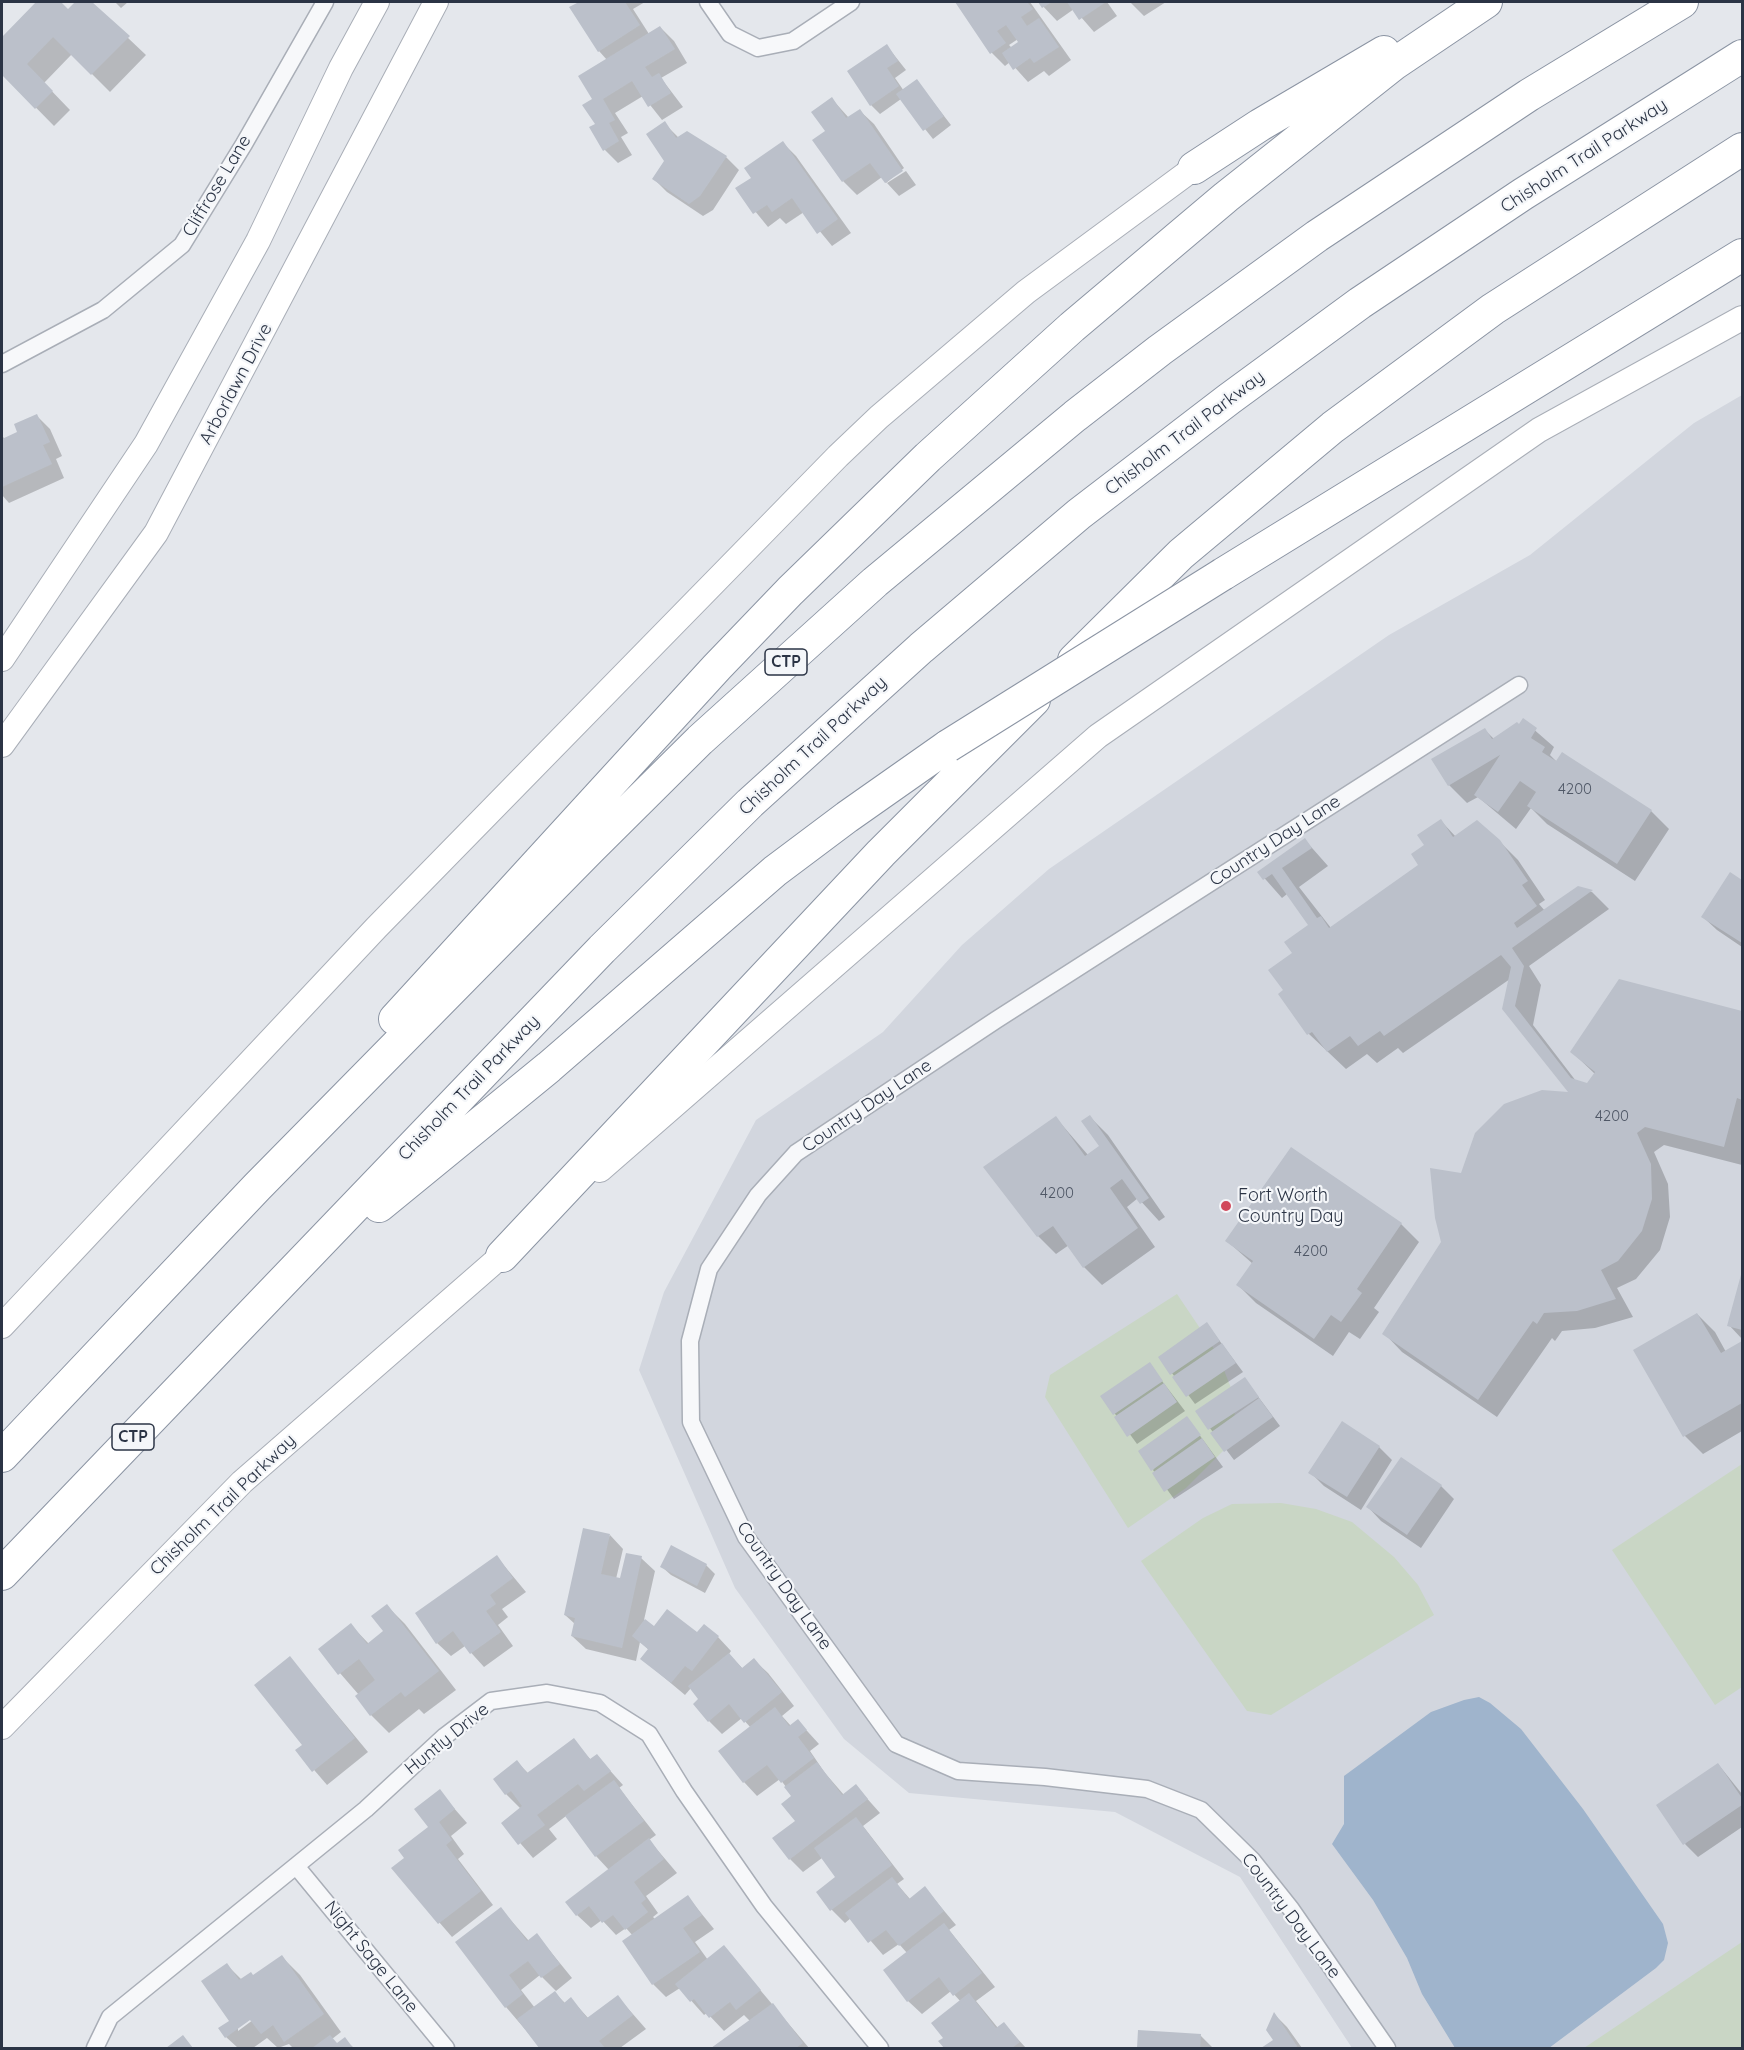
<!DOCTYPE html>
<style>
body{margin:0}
#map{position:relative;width:1744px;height:2050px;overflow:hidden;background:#e4e7ec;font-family:Quicksand,sans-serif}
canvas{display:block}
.frame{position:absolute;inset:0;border:3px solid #2b3445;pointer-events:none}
</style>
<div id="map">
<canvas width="1744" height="2050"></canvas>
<div class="frame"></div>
</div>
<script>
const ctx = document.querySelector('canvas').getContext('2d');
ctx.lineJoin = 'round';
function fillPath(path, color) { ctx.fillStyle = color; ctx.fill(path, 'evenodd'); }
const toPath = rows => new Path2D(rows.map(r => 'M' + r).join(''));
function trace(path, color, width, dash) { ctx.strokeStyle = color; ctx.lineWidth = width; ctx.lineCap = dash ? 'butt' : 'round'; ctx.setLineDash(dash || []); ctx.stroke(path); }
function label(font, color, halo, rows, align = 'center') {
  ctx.font = font + ' Quicksand,sans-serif'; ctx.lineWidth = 4.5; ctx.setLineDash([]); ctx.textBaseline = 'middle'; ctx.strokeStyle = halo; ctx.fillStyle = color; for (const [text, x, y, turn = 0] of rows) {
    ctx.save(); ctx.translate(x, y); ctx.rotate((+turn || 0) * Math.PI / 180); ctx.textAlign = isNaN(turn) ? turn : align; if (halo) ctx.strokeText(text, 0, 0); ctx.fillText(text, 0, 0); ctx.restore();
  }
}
const built = toPath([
 [1742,395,1742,2048,1352,2048,1240,1877,1115,1812,909,1793,844,1739,735,1588,639,1370,664,1292,756,1120,883,1032,962,945,1049,869,1389,635,1530,555,1694,423]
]);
const green = toPath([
 [1177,1294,1218,1355,1233,1393,1235,1419,1223,1451,1186,1488,1128,1528,1045,1397,1050,1375],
 [1742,1464,1742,1687,1715,1705,1612,1550],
 [1281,1503,1316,1509,1352,1522,1394,1557,1418,1585,1434,1615,1271,1715,1247,1711,1141,1561,1203,1518,1232,1504],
 [1742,1942,1742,2048,1584,2048]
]);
const water = toPath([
 [1479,1697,1490,1703,1521,1729,1583,1809,1663,1924,1668,1943,1664,1960,1656,1968,1549,2048,1455,2048,1422,1994,1407,1958,1373,1900,1332,1844,1344,1824,1344,1776,1431,1712,1464,1700]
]);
const shadow = toPath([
 [38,2,59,2,68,11,77,2,90,2,146,55,110,92,72,54,44,83,70,110,54,126,2,73,2,39],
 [115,2,128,2,121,8],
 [582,2,645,2,633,9,649,34,660,27,674,41,687,63,661,78,683,107,662,120,643,96,615,113,628,133,621,137,632,155,618,163,605,150,597,125,594,99,607,60,599,51,571,8],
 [957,2,1030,2,1071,60,1049,76,1044,71,1028,82,1010,62,1005,66,992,53],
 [1018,39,1020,43,1012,48,1009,45],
 [1039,2,1107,2,1117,16,1094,32,1074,9,1057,21],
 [1130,2,1166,2,1144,16],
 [887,46,906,70,895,78,904,91,917,81,951,125,933,139,901,99,880,114,871,105],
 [832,99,849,118,860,111,874,124,904,168,886,183,882,177,857,195,843,181,814,140,827,132],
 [664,123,679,138,726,157,739,170,713,210,703,216,667,192,654,179,666,161],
 [783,143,796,156,851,233,832,246,804,212,786,224,780,218,768,227,737,189,753,178],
 [906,171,916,185,899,196,887,183],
 [37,416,50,429,62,456,56,459,64,478,9,503,2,495,2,436,5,439,19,433],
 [1523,720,1554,747,1550,755,1557,762,1651,811,1669,829,1635,881,1547,824,1531,808,1516,829,1478,797,1467,803,1449,785,1485,730,1494,739,1519,726],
 [1441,821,1456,837,1499,841,1518,860,1545,900,1539,904,1545,911,1578,888,1592,892,1609,909,1529,966,1541,985,1533,1025,1576,1081,1588,1085,1595,1074,1572,1052,1619,981,1742,1013,1742,1165,1664,1145,1654,1152,1668,1184,1670,1217,1660,1250,1636,1279,1617,1288,1633,1317,1595,1328,1562,1331,1555,1341,1552,1338,1497,1417,1402,1352,1384,1333,1443,1242,1462,1174,1571,1094,1504,1009,1510,979,1403,1053,1398,1048,1377,1063,1367,1054,1346,1069,1309,1034,1280,994,1285,990,1294,954,1310,925,1287,894,1282,898,1259,872,1305,840,1328,866,1299,887,1331,928,1420,866,1426,845],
 [1731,874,1742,881,1742,947,1717,930,1703,917],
 [1090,1117,1108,1135,1165,1217,1159,1221,1138,1198,1127,1207,1155,1247,1102,1285,1084,1267,1069,1245,1056,1254,1038,1236,985,1168,1056,1118,1088,1155,1101,1146],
 [1291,1149,1401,1224,1419,1242,1374,1308,1379,1312,1360,1339,1349,1332,1333,1356,1256,1303,1238,1285,1253,1264,1227,1241],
 [1742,1274,1742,1339,1729,1325],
 [1697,1314,1715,1332,1726,1352,1742,1343,1742,1431,1703,1454,1685,1436,1635,1350],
 [1207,1324,1243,1372,1195,1404,1160,1357],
 [1149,1364,1185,1411,1137,1444,1102,1396],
 [1245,1379,1280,1426,1234,1460,1197,1411],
 [1187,1418,1223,1467,1174,1499,1153,1470],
 [1379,1447,1392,1460,1361,1510,1324,1486,1310,1472],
 [1441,1486,1454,1499,1421,1548,1381,1521,1368,1507],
 [610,1535,623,1549,616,1579,621,1580,641,1558,655,1571,644,1620,654,1628,718,1637,731,1651,729,1654,743,1669,754,1660,768,1673,794,1706,782,1716,791,1726,798,1721,819,1744,810,1751,825,1773,844,1795,856,1786,880,1813,863,1826,904,1879,897,1884,910,1899,925,1888,956,1925,949,1930,995,1987,976,2001,998,2028,1004,2024,1026,2048,946,2048,941,2041,945,2038,961,2002,951,1991,922,2014,908,2001,907,1953,899,1944,883,1955,851,1918,845,1923,832,1910,818,1892,837,1878,822,1858,803,1872,790,1859,797,1822,793,1796,780,1779,757,1796,744,1782,751,1728,742,1718,722,1734,709,1721,700,1700,691,1688,685,1695,642,1659,649,1650,640,1642,636,1661,586,1649,572,1636,575,1624,565,1615],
 [497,1557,526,1592,502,1609,508,1617,498,1625,513,1646,484,1667,465,1646,451,1656,437,1643],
 [706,1565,715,1574,705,1593,671,1575,662,1567],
 [387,1606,405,1624,456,1690,424,1714,419,1709,389,1733,371,1715,359,1695,320,1650,351,1625,369,1644,385,1631],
 [290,1658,368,1752,327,1785,297,1750,304,1745],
 [573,1740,591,1760,597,1756,623,1785,619,1788,656,1835,649,1840,677,1873,646,1896,658,1913,653,1917,656,1920,688,1897,714,1929,695,1942,708,1960,724,1947,809,2048,714,2048,750,2021,744,2015,724,2031,707,2013,704,2015,680,1988,666,1997,653,1984,633,1936,626,1928,616,1935,602,1920,591,1928,577,1915,609,1870,596,1856,566,1816,549,1829,557,1839,533,1858,503,1823,521,1809,506,1794,517,1762,529,1774],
 [1718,1764,1742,1794,1742,1827,1698,1857,1685,1844],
 [439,1791,467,1823,451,1836,464,1854,458,1859,493,1905,452,1937,426,1907,406,1859,431,1827],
 [501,1909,529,1941,537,1935,572,1978,556,1991,540,1975,521,1990,535,2008,555,1993,565,2003,571,1999,589,2019,618,1997,646,2029,620,2048,541,2048,506,2007],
 [282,1957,300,1975,341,2032,332,2039,337,2045,344,2039,354,2048,293,2048,289,2044,278,2048,267,2038,253,2048,238,2048,226,2037,231,2021,227,1965,242,1980,254,1977],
 [256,2014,257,2017,238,2031,238,2027],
 [1275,2015,1287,2027,1302,2048,1264,2048,1275,2041],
 [1139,2031,1201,2036,1213,2048,1138,2048]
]);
const building = toPath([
 [36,2,61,2,68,9,75,2,92,2,130,36,91,75,53,37,27,64,53,91,35,109,2,75,2,37],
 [579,2,625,2,640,25,598,52,569,7],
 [955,2,1027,2,1033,9,1021,17,1027,26,1039,18,1059,47,1034,63,1030,58,1013,70,1002,53,1018,42,1006,25,997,31,1006,43,990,54],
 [1038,2,1052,2,1042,8],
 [1067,2,1106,2,1079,20],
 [660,26,675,49,645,67,652,77,659,73,671,93,648,107,632,81,603,99,615,120,609,123,619,141,603,151,589,127,595,124,582,105,592,99,578,76],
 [887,44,898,61,887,68,899,86,870,106,847,71],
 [917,79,944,116,923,131,896,94],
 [832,97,846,118,860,109,903,171,885,183,870,163,842,182,812,140,825,131,811,112],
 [665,121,676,138,687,131,727,156,700,196,689,204,652,179,664,161,646,134],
 [783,141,838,219,817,234,792,198,772,212,767,205,753,214,735,188,751,178,744,168],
 [37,414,50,442,43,445,52,464,2,487,2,439,17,432,14,424],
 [1523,718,1537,728,1531,738,1545,747,1542,752,1556,761,1562,752,1568,756,1652,810,1617,864,1527,806,1536,792,1520,781,1498,812,1474,795,1500,755,1448,786,1431,759,1485,728,1492,739,1517,722,1519,724],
 [1441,819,1453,837,1477,820,1500,840,1528,881,1522,885,1537,906,1514,923,1517,928,1578,886,1593,890,1512,948,1524,966,1515,1006,1571,1078,1587,1083,1595,1072,1570,1052,1619,979,1742,1011,1742,1100,1737,1098,1724,1147,1645,1127,1637,1133,1651,1164,1652,1199,1642,1231,1618,1261,1601,1270,1616,1299,1577,1311,1544,1313,1537,1324,1533,1321,1478,1400,1382,1334,1441,1242,1435,1218,1430,1168,1461,1173,1475,1133,1504,1104,1542,1090,1568,1092,1502,1009,1511,967,1501,955,1384,1036,1380,1031,1358,1046,1350,1036,1327,1052,1312,1032,1307,1035,1278,994,1283,990,1268,970,1292,953,1284,942,1308,925,1272,874,1263,880,1257,872,1305,838,1312,848,1282,868,1317,918,1321,916,1329,928,1418,865,1411,854,1424,845,1417,835],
 [1730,872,1742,880,1742,943,1701,917],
 [1090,1115,1149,1198,1140,1204,1122,1179,1110,1188,1138,1228,1083,1268,1053,1226,1037,1237,983,1167,1056,1116,1085,1156,1099,1146,1081,1121],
 [1291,1147,1402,1223,1357,1289,1362,1293,1341,1322,1331,1315,1314,1339,1236,1285,1253,1261,1225,1241],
 [1742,1271,1742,1330,1727,1326],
 [1697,1313,1721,1353,1742,1341,1742,1403,1683,1437,1633,1350],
 [1207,1322,1220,1341,1170,1375,1158,1357],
 [1222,1343,1236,1363,1186,1397,1172,1377],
 [1150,1362,1163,1381,1113,1415,1100,1396],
 [1245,1377,1259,1397,1208,1430,1195,1411],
 [1164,1383,1177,1402,1127,1437,1114,1417],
 [1259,1398,1273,1417,1224,1452,1210,1433],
 [1187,1416,1201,1435,1151,1471,1138,1451],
 [1342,1421,1380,1446,1347,1497,1308,1473],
 [1202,1438,1215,1457,1164,1492,1152,1473],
 [1401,1457,1442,1485,1407,1535,1366,1507],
 [583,1528,610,1534,601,1574,620,1578,626,1553,642,1556,622,1648,571,1636,575,1618,564,1615],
 [671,1545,707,1564,697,1586,660,1567],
 [497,1555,513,1578,490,1595,496,1604,486,1611,501,1632,470,1654,453,1631,436,1644,415,1613],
 [387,1604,439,1671,405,1697,401,1692,370,1716,355,1696,375,1680,359,1659,338,1675,318,1649,351,1623,367,1644,383,1631,371,1616],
 [667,1609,697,1632,704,1624,719,1636,692,1671,685,1666,671,1683,640,1659,648,1649,632,1636,645,1619,654,1626],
 [729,1653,742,1668,754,1658,782,1692,744,1723,729,1704,708,1722,693,1704,698,1699,688,1686],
 [290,1656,355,1738,312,1772,295,1750,302,1745,254,1685],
 [775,1707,789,1726,798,1719,807,1730,798,1737,814,1758,781,1783,767,1765,743,1783,718,1751],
 [574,1738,590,1759,597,1754,611,1771,584,1791,578,1784,537,1815,545,1825,518,1845,501,1823,522,1806,511,1791,505,1795,493,1779,517,1760,527,1773],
 [817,1762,842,1795,856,1784,868,1799,789,1860,772,1838,795,1821,781,1804,791,1796,784,1787],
 [1718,1763,1742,1798,1742,1805,1683,1845,1656,1805],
 [614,1780,644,1821,595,1857,565,1816],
 [440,1789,455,1809,439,1822,452,1840,446,1845,481,1891,438,1924,391,1868,404,1858,398,1850,428,1827,414,1809],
 [856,1817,892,1865,830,1911,816,1892,835,1877,814,1848],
 [649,1838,664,1859,634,1882,646,1899,641,1903,648,1912,625,1930,613,1915,602,1923,589,1906,576,1916,565,1902],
 [892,1877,909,1899,925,1886,944,1911,899,1946,886,1930,868,1943,845,1913],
 [688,1895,702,1915,683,1928,700,1952,652,1985,622,1941],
 [501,1907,527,1941,537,1933,560,1964,541,1978,528,1961,509,1975,523,1994,505,2008,455,1942],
 [944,1923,982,1973,953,1996,939,1977,907,2002,883,1970],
 [724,1945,761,1990,736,2010,730,2002,709,2018,694,1999,690,2002,675,1984],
 [282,1955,324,2014,284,2042,273,2025,261,2034,250,2020,225,2038,218,2028,229,2021,201,1981,227,1963,239,1980,251,1972,253,1975],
 [555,1991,564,2003,571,1997,587,2018,618,1995,633,2015,599,2041,605,2048,539,2048,517,2019],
 [969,1993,996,2028,1004,2022,1020,2042,1012,2048,944,2048,938,2041,943,2038,931,2023],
 [773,2003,803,2043,796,2048,711,2048],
 [1274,2012,1297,2046,1296,2048,1261,2048,1273,2040,1266,2030],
 [1138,2030,1201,2034,1200,2048,1137,2048],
 [183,2035,193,2048,166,2048],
 [330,2035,337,2043,345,2037,353,2048,312,2048]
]);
const minor = toPath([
 [708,2,730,34,758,48,793,41,851,2],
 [2,364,103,310,182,245,244,144,325,2],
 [296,1866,446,2048],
 [95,2048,110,2017,366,1809,445,1736,491,1701,547,1693,600,1703,649,1734,684,1791,764,1906,880,2048],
 [1387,2048,1291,1909,1252,1860,1201,1810,1147,1789,1045,1777,958,1771,896,1744,746,1537,691,1422,690,1341,709,1269,758,1195,796,1153,996,1020,1519,685]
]);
const secondary = toPath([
 [2,659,146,444,258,241,341,68,377,2],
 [2,745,156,533,436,2],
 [600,1170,1098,736,1539,430,1742,318],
 [2,1326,376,928,838,456,879,417,1026,292,1194,168],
 [2,1727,242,1482,515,1244]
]);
const motorway = toPath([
 [1194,168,1260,125,1384,52],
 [1223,574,1742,255],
 [1074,660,1181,554,1333,427,1493,309,1742,149],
 [395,1019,717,667,790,591,928,457,1072,327,1226,197,1394,64,1486,2],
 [379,1206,549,1067,775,871,847,817,948,746],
 [502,1256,881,853,1034,700],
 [2,1456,257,1187,590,849,700,740,875,582,1075,416,1160,350,1317,236,1529,95,1682,2],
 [2,1574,602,949,750,803,921,648,1079,514,1229,399,1360,303,1523,194,1742,56]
]);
const motorwayBridge = toPath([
 [948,746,1223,574]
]);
const markers = [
 [1226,1206,6,"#d1495b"]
];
const numberNames = [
 ["4200",1575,789],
 ["4200",1612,1116],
 ["4200",1057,1193],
 ["4200",1311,1251]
];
const shields = [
 [786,662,42],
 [133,1437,42]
];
const shieldNames = [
 ["CTP",786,662],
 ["CTP",133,1437]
];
const streetNames = [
 ["Chisholm Trail Parkway",1584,156,-33],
 ["Cliffrose Lane",217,186,-59],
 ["Arborlawn Drive",236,384,-62],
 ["Chisholm Trail Parkway",1185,433,-37],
 ["Chisholm Trail Parkway",813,746,-43],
 ["Country Day Lane",1275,841,-33],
 ["Chisholm Trail Parkway",469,1088,-46],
 ["Country Day Lane",867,1106,-34],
 ["Chisholm Trail Parkway",223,1505,-44],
 ["Country Day Lane",784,1586,55],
 ["Huntly Drive",447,1739,-39],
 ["Country Day Lane",1291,1916,53],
 ["Night Sage Lane",371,1957,51]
];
const poiNames = [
 ["Fort Worth",1238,1196],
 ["Country Day",1238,1217]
];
fillPath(built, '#d2d6de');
fillPath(green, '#c9d6c5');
fillPath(water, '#9fb4cc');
fillPath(shadow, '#0003');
fillPath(building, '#bbc0ca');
trace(minor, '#a9aeb7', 19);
trace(secondary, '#a9aeb7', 26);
trace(motorway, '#8b94a3', 34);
trace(minor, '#f7f8fa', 16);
trace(secondary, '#fff', 24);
trace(motorway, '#fff', 32);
trace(motorwayBridge, '#8b94a3', 34, []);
trace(motorwayBridge, '#fff', 32);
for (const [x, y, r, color] of markers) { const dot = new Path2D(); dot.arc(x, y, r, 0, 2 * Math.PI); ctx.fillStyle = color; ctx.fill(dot); trace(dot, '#f4f6f9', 2); }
label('15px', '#4f5766', null, numberNames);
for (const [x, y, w] of shields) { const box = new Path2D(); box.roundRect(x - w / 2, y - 13, w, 26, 4.5); ctx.fillStyle = '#f4f6f9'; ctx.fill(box); trace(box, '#2b3445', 1.5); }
label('bold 16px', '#2b3445', null, shieldNames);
label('18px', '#2b3445', '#f4f6f9', streetNames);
label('18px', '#2b3445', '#f4f6f9', poiNames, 'left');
</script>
